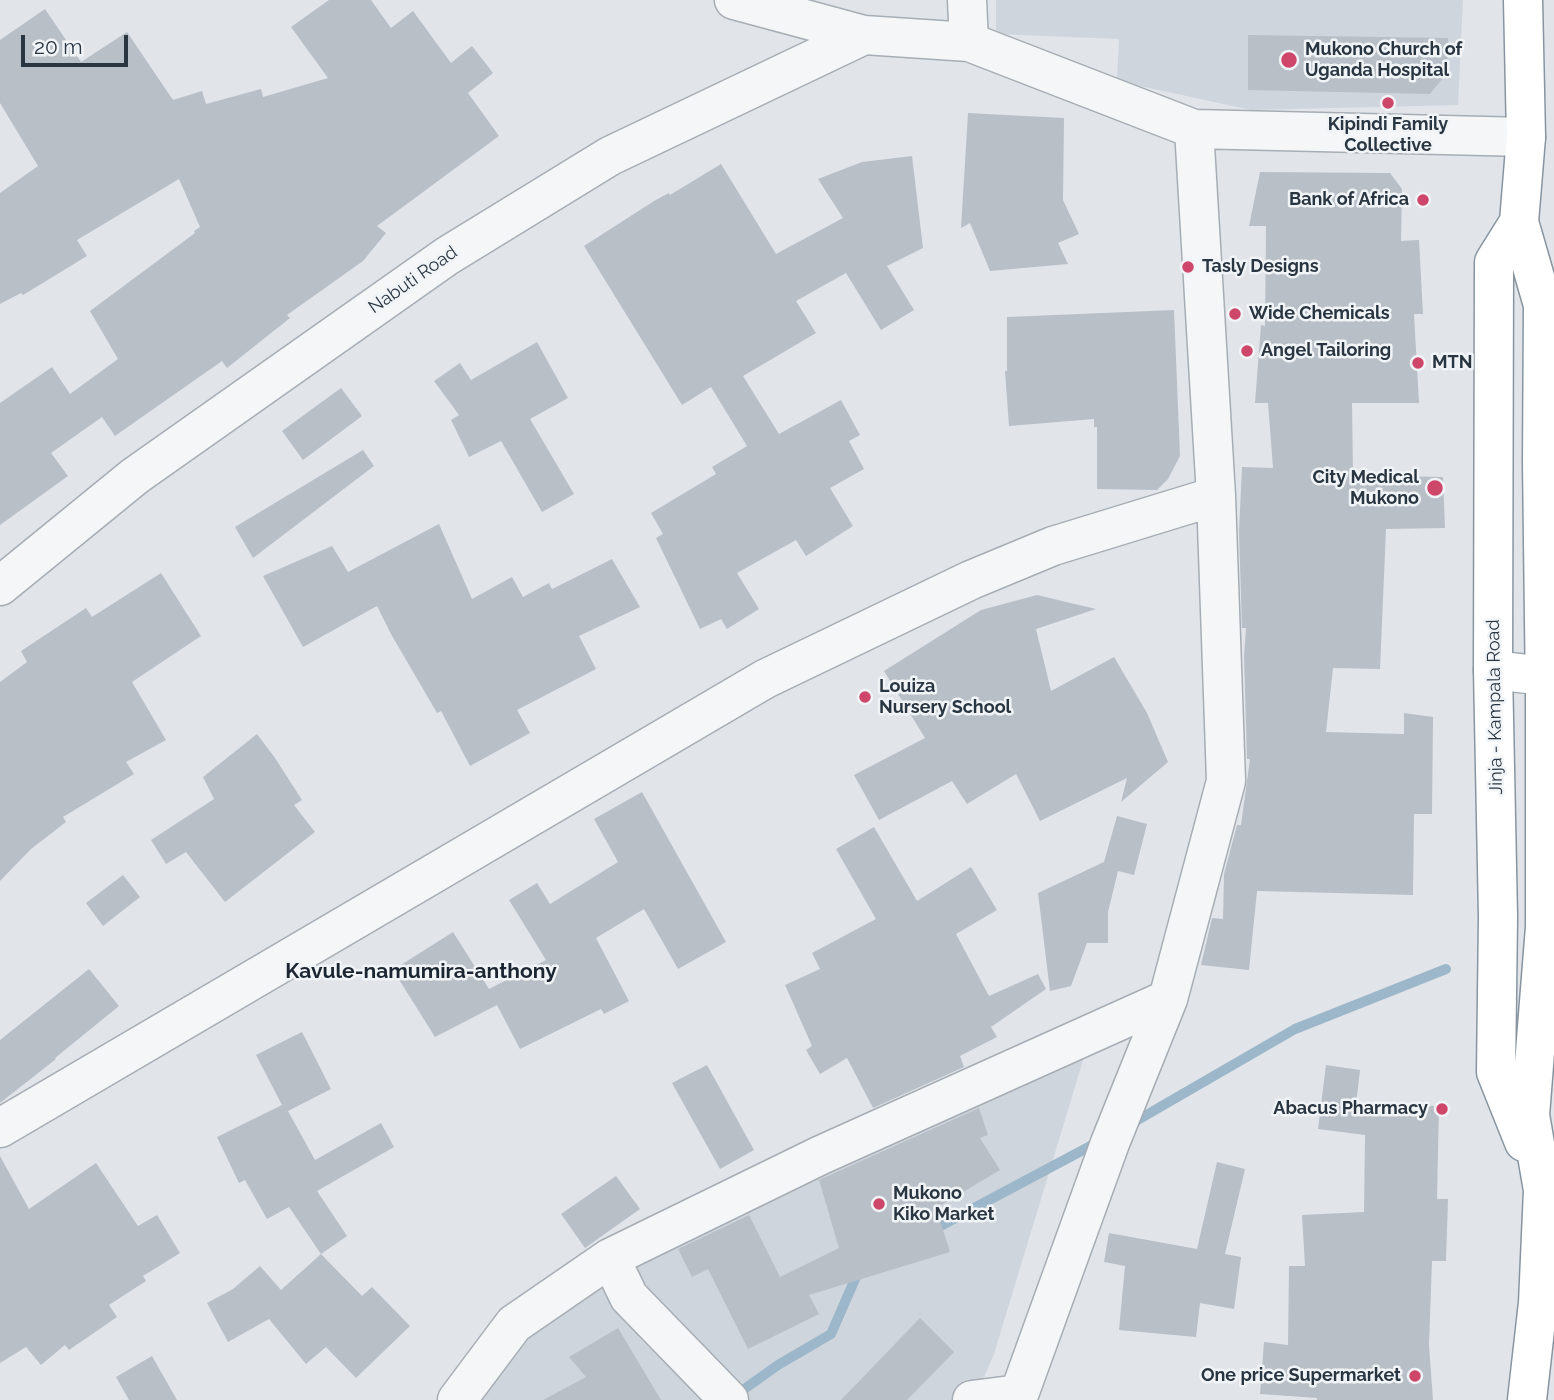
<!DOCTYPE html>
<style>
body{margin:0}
#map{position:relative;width:1554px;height:1400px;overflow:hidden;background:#e1e5ea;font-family:Raleway,sans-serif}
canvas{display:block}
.scale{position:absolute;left:21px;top:35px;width:107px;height:32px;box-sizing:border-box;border:4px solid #293541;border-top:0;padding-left:9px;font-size:21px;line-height:24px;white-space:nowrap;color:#293541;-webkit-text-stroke:5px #f1f4f7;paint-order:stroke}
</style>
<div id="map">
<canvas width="1554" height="1400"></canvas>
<div class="scale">20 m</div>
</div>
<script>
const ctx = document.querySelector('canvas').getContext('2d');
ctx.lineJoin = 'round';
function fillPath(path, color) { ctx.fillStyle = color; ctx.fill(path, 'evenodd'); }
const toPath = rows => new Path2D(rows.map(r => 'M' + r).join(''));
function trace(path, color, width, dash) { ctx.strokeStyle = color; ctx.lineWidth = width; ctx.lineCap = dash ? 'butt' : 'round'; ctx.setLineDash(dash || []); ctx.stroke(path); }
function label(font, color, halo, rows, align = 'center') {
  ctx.font = font + ' Raleway,sans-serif'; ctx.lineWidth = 5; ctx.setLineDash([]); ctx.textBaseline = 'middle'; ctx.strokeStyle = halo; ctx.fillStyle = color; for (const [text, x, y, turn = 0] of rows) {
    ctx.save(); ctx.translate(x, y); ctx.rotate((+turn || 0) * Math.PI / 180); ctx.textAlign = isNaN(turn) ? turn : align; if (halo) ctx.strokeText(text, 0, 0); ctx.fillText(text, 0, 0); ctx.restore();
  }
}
const built = toPath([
 [996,0,1463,0,1458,105,1251,110,1117,81,1119,39,996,34],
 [1088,1044,994,1354,974,1400,457,1400,514,1324]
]);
const stream = toPath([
 [1129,1125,1295,1029,1446,969],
 [929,1232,1100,1141],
 [733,1397,778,1365,831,1334,859,1270]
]);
const building = toPath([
 [329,0,371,0,391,28,413,11,451,63,472,46,493,73,468,93,499,136,377,226,386,233,363,261,287,315,290,318,227,368,222,361,115,436,102,417,51,453,68,476,0,525,0,403,52,367,70,394,118,359,90,311,195,233,194,231,200,227,179,179,77,240,87,256,23,295,21,293,0,304,0,193,38,166,0,103,0,40,45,9,81,62,127,32,173,100,202,91,206,104,261,89,263,97,328,78,291,27],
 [1248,35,1448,38,1447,73,1430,94,1248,90],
 [968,113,1064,118,1063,200,1079,234,1058,243,1068,264,990,271,970,223,961,228],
 [912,156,923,248,887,266,914,310,881,330,846,273,796,301,816,333,743,376,779,434,841,400,860,435,849,441,864,469,830,488,853,526,806,556,796,540,737,573,759,609,727,629,721,619,700,629,656,538,663,534,651,513,716,474,712,467,747,446,711,387,682,405,584,246,654,201,669,193,670,195,721,164,776,254,843,218,818,179,862,162],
 [1260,172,1390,173,1402,189,1401,241,1419,240,1423,314,1414,314,1419,403,1352,403,1353,475,1443,477,1445,528,1386,529,1380,669,1333,668,1326,732,1404,734,1404,713,1433,717,1432,814,1414,814,1413,895,1257,891,1249,970,1201,965,1212,918,1223,919,1224,874,1237,825,1241,825,1250,759,1247,759,1244,656,1246,628,1242,628,1239,531,1242,467,1273,468,1268,403,1255,403,1261,325,1265,326,1266,226,1249,226],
 [1174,310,1180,456,1168,479,1157,490,1097,489,1097,427,1094,427,1094,419,1009,426,1005,371,1007,371,1007,317],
 [537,342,568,398,530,419,574,494,542,512,501,441,469,457,451,420,459,415,434,381,460,363,471,380],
 [341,388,362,416,303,460,282,431],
 [363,450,374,466,253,558,235,527],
 [439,524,472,599,512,577,523,597,549,583,552,589,612,559,640,607,579,636,596,669,517,710,530,733,470,766,441,711,437,713,391,634,377,606,303,647,263,576,332,546,348,572],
 [161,573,201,636,132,682,166,740,126,762,134,774,63,817,66,822,31,849,0,881,0,682,27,662,21,651,86,608,92,617],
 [1037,595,1096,609,1036,629,1051,691,1114,657,1147,713,1168,762,1121,802,1127,778,1040,821,1016,774,967,804,952,781,879,820,854,775,925,738,884,671,981,610],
 [257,734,275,758,302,800,294,805,315,832,225,902,186,852,166,864,151,840,214,799,203,777],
 [642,792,726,942,678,969,644,909,596,938,629,1001,604,1014,601,1009,520,1049,497,1005,435,1037,393,970,453,932,489,989,546,960,509,900,537,883,550,904,618,862,594,819],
 [1117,816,1147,824,1134,875,1118,871,1108,912,1108,943,1087,943,1071,986,1050,991,1038,893,1104,862],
 [874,827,917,901,971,867,997,910,956,934,989,996,1038,974,1046,989,991,1027,997,1037,960,1056,964,1067,873,1108,847,1058,820,1074,806,1050,812,1046,785,985,820,969,812,953,876,919,836,849],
 [123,875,140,897,103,926,86,903],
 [89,969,119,1006,55,1058,56,1059,0,1103,0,1040],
 [302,1032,331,1089,288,1111,315,1160,381,1123,394,1147,317,1191,347,1236,321,1254,289,1207,267,1219,245,1180,239,1183,217,1137,282,1105,256,1055],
 [707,1065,754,1150,720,1169,672,1083],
 [1326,1065,1360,1070,1356,1104,1439,1106,1437,1199,1448,1199,1446,1261,1432,1261,1429,1345,1433,1400,1317,1400,1317,1398,1260,1394,1264,1342,1288,1345,1289,1266,1305,1266,1302,1215,1364,1212,1365,1135,1318,1129],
 [979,1108,988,1135,980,1138,1000,1170,936,1208,950,1252,809,1295,819,1314,748,1349,708,1269,692,1277,678,1249,749,1215,780,1277,839,1248,819,1180],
 [0,1156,29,1209,96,1163,138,1226,157,1215,180,1253,143,1276,146,1281,109,1305,117,1317,69,1350,65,1345,41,1365,26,1347,0,1363],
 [1217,1162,1245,1169,1225,1254,1241,1257,1234,1309,1200,1303,1196,1337,1119,1330,1125,1266,1104,1262,1109,1233,1197,1249],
 [616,1176,640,1209,585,1248,561,1214],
 [321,1254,362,1296,372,1287,410,1326,356,1378,326,1347,306,1364,269,1319,228,1342,207,1303,233,1289,260,1266,281,1290],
 [920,1318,954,1352,907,1400,841,1400],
 [618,1328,661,1400,543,1400,586,1377,569,1357],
 [152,1356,177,1400,129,1400,116,1377]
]);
const minor = toPath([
 [734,0,864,35,969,42,1194,129,1526,137],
 [967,0,969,42],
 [0,586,135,476,447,256,610,156,864,35],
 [0,1128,765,679,971,580,1053,546,1216,496],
 [457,1400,514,1324,610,1258],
 [729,1400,629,1297,610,1258,821,1155,1168,999],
 [972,1400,1019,1394],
 [1017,1400,1110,1143,1168,999,1226,781,1216,496,1194,129]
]);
const major = toPath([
 [1493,670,1554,677]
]);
const highway = toPath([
 [1523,0,1526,137,1519,222,1543,305,1542,462,1545,699,1545,927,1530,1115,1543,1190,1538,1303,1527,1400],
 [1519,222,1494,262,1493,670,1498,917,1496,1072,1524,1142]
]);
const markers = [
 [1289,60,9,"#ce476a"],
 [1388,103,7,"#ce476a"],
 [1423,200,7,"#ce476a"],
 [1188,267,7,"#ce476a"],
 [1235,314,7,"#ce476a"],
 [1247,351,7,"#ce476a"],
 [1418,363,7,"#ce476a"],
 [1435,488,9,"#ce476a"],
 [865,697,7,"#ce476a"],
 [1442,1109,7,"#ce476a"],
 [879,1204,7,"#ce476a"],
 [1415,1376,7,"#ce476a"]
];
const poiNames = [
 ["Mukono Church of",1305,50],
 ["Uganda Hospital",1305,71],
 ["Kipindi Family",1388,125,"center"],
 ["Collective",1388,146,"center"],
 ["Bank of Africa",1409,200,"right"],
 ["Tasly Designs",1202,267],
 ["Wide Chemicals",1249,314],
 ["Angel Tailoring",1261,351],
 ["MTN",1432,363],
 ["City Medical",1419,478,"right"],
 ["Mukono",1419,499,"right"],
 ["Louiza",879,687],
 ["Nursery School",879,708],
 ["Abacus Pharmacy",1428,1109,"right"],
 ["Mukono",893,1194],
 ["Kiko Market",893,1215],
 ["One price Supermarket",1401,1376,"right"]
];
const streetNames = [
 ["Nabuti Road",413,280,-35],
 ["Jinja - Kampala Road",1495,707,-91]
];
const quarterNames = [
 ["Kavule-namumira-anthony",421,972]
];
fillPath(built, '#cfd5dc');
trace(stream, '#9cb7c9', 10);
fillPath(building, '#b8bfc7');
trace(minor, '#a6adb4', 41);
trace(major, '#a0abb5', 41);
trace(highway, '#8895a0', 41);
trace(minor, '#f4f6f8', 38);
trace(major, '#fff', 38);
trace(highway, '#fff', 38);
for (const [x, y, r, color] of markers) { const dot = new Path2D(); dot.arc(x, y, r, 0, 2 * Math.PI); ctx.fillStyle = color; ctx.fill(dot); trace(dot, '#f1f4f7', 2.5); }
label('bold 18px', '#293541', '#f1f4f7', poiNames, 'left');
label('18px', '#293541', '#f1f4f7', streetNames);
label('bold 21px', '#1c2632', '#f1f4f7', quarterNames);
</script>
